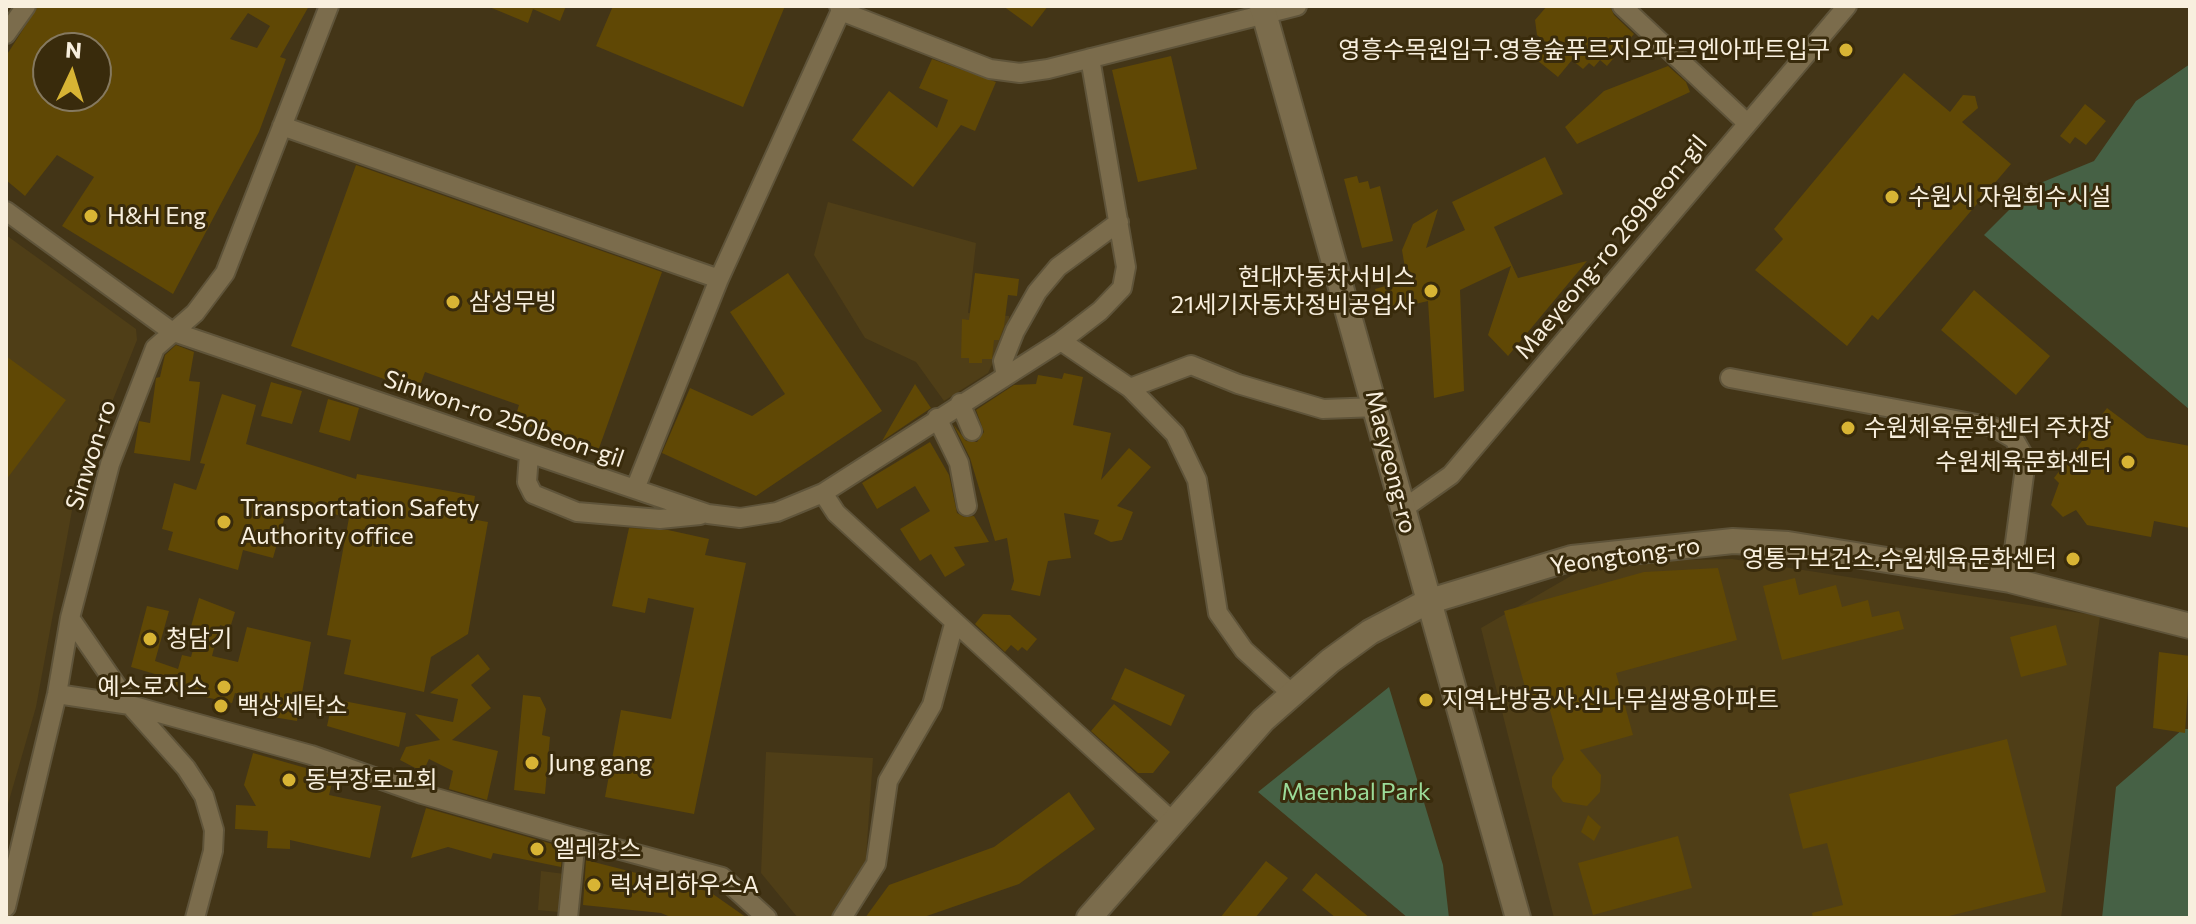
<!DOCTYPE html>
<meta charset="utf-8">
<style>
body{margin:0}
#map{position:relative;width:2196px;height:924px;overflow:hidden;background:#433517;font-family:Commissioner,sans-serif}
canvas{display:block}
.frame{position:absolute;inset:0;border:8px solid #f8efde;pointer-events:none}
.north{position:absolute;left:32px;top:32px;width:80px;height:80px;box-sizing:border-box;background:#392b0c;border:2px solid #857960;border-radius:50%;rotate:4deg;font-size:22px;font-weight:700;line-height:32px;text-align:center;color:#f8efde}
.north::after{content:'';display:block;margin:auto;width:28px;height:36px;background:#d8b434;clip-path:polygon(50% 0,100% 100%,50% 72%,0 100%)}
</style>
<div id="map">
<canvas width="2196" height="924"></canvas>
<div class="frame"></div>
<div class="north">N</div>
</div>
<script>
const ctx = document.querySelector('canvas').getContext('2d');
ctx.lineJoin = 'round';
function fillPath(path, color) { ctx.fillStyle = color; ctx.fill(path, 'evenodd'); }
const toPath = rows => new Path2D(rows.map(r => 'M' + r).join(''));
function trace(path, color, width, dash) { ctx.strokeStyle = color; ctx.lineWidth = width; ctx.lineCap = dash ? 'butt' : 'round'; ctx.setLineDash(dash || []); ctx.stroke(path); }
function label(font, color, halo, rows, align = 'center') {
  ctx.font = font + ' Commissioner,"Noto Sans KR",sans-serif'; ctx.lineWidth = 6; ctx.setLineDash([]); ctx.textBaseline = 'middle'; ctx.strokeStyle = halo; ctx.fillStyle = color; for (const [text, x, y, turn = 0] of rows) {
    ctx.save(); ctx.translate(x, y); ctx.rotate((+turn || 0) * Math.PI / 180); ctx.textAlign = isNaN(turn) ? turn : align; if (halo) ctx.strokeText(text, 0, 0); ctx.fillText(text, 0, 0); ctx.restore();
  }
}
const built = toPath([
 [828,202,976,243,968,313,1009,316,1009,329,988,373,944,401,916,362,865,338,814,255],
 [6,235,136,329,137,340,75,494,36,707,6,811],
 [1732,559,2100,616,2061,918,1554,918,1481,628,1595,562],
 [766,752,873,758,865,872,831,918,798,918,761,873],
 [541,871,573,875,569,913,538,910]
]);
const green = toPath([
 [2190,64,2190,410,1984,235,2033,186,2094,161,2136,101],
 [1389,687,1443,865,1449,918,1408,918,1258,792],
 [2183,729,2190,729,2190,918,2102,918,2116,787]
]);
const building = toPath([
 [38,6,309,6,280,57,286,59,259,132,173,294,62,226,94,177,57,155,25,196,6,180,6,56],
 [248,13,270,26,257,48,230,39],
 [48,48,96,48,96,96,48,96],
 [487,6,566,6,560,21,533,9,528,23],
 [613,6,785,6,743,107,596,46],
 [1003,6,1048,6,1032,27],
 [1547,6,1610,6,1614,15,1634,34,1607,66,1600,60,1594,67,1589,63,1583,69,1572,60,1558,77,1537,60,1550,45,1537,35,1535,20],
 [1171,56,1197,169,1138,182,1112,70],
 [932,59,996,82,975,131,961,125,913,187,852,140,889,91,937,128,948,100,919,88],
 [1668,66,1686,82,1690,92,1577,144,1565,127,1604,91],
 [1904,73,1950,112,1963,95,1975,96,1978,108,1962,122,2011,164,1878,320,1872,315,1847,346,1755,270,1783,239,1774,229],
 [2085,104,2106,121,2086,145,2075,137,2070,144,2060,136],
 [1545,157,1563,194,1494,227,1518,278,1587,261,1508,356,1488,335,1511,266,1460,290,1464,391,1434,398,1428,301,1381,312,1375,289,1407,280,1402,250,1413,224,1438,209,1426,248,1465,230,1452,202],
 [356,165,662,272,598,451,514,421,519,405,425,372,418,391,291,346],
 [1357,176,1359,183,1368,181,1370,189,1380,186,1393,241,1362,248,1344,179],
 [788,273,882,411,756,496,662,453,690,388,752,416,785,394,730,312],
 [975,273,1019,279,1017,296,1008,295,1004,326,999,340,994,340,992,359,982,359,982,363,969,363,969,358,961,358,962,319,969,320],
 [1974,290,2050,356,2016,395,1941,330],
 [176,345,194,352,189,381,200,382,190,461,134,453,139,421,150,423,156,378,160,377,165,355],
 [6,356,66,400,6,480],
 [1064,373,1083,377,1073,425,1111,433,1101,480,1129,448,1151,467,1117,506,1133,512,1122,540,1111,542,1094,534,1099,520,1064,513,1071,558,1048,561,1040,596,1011,590,1014,581,1007,538,995,541,970,458,953,424,966,441,977,442,984,432,976,410,1014,385,1036,384,1038,375,1062,379],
 [271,382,302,391,292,424,261,416],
 [915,384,931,408,882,441],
 [222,394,256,405,246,444,356,479,357,474,475,496,471,519,488,522,468,634,431,657,424,692,344,674,351,640,327,635,349,518,289,502,273,558,243,550,238,570,168,550,173,532,162,529,174,483,196,490,205,464,200,463],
 [328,399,359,408,350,441,319,432],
 [2107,408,2147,438,2190,446,2190,528,2154,521,2151,537,2087,525,2076,510,2063,517,2051,505,2059,483,2054,478],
 [930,442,949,475,957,513,964,517,974,516,989,542,954,547,965,565,945,577,931,554,920,561,900,529,930,511,915,486,877,509,862,483],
 [629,528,668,530,709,539,705,555,746,563,694,814,605,797,621,710,671,719,694,608,648,598,645,613,612,606],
 [1718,568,1737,640,1616,673,1633,735,1580,750,1601,775,1600,792,1587,806,1563,802,1552,787,1552,777,1564,759,1545,693,1528,698,1504,611,1644,572],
 [1795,578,1799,595,1836,585,1842,607,1868,600,1872,617,1899,611,1904,629,1782,660,1763,586],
 [199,598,235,612,230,628,220,625,212,656,238,662,247,627,311,642,297,721,267,716,269,701,235,693,232,703,192,694,170,687,172,679,131,667,147,606,169,611,155,661,178,669,182,655,191,657,198,632,190,630],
 [983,614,1010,615,1037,639,1027,651,1022,647,1018,651,1011,645,1005,652,975,624],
 [2056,625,2067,665,2021,677,2010,637],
 [2159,652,2190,656,2185,733,2153,728],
 [478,654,490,669,471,685,491,708,452,740,498,751,487,800,449,789,453,771,429,759,423,772,400,760,406,747,440,740,415,714,453,722,458,699,430,693],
 [1125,668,1185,695,1171,726,1111,699],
 [523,695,540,697,546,709,542,735,550,737,545,794,514,790],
 [333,699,406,713,399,747,327,726],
 [1114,704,1170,752,1153,773,1138,773,1091,731],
 [2007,739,2046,892,1941,918,1813,918,1812,913,1843,905,1827,843,1803,849,1789,794],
 [253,753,334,776,329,795,381,806,370,858,290,840,290,849,267,848,268,831,235,829,236,805,256,806,244,785],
 [1069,792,1095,829,1019,884,921,918,865,918,889,885,994,847],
 [426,808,563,847,561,867,493,853,491,859,448,847,411,858],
 [1588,815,1601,827,1594,841,1581,832],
 [1678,836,1692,888,1593,915,1578,863],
 [586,860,710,892,747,918,673,918,661,913,583,905],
 [1266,861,1288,878,1255,918,1220,918],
 [1316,873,1370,918,1336,918,1302,890]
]);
const street = toPath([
 [839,6,841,11,990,69,1020,73,1048,69,1297,6],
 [1622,6,1747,123],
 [6,34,26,6],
 [282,126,719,279],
 [6,211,171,331,708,514,740,518,777,512,823,493,1061,341,1100,311,1122,288,1126,267,1090,58],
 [1061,341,1130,388,1175,434,1197,480,1218,613,1244,650,1291,693],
 [1006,376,1003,361,1015,331,1037,292,1058,267,1119,222],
 [1730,378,1993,427,2014,439,2026,460,2010,580],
 [1130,388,1191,365,1238,384,1323,409,1378,407],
 [960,403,972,431],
 [937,418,959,463,967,506],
 [529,454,527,482,533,494,577,512,660,519,700,515],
 [635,489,719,279,843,6],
 [823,493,836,513,1173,822],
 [1403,509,1451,475,1847,6],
 [57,694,130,705,311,755,422,794,576,838],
 [6,907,57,694,70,618],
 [195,918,213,851,214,830,204,796,186,768,130,705,70,618,110,464,155,348,195,313,225,273,329,6],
 [568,918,576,838,722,877,767,918],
 [842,918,876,864,888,781,932,705,954,624]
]);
const secondary = toPath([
 [1262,6,1518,918],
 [1089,918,1263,720,1330,661,1370,632,1427,602,1572,558,1733,541,1788,544,2010,580,2190,626]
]);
const markers = [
 [1846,50,8,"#d8b434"],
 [1892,197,8,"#d8b434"],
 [91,216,8,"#d8b434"],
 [1431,291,8,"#d8b434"],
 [453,302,8,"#d8b434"],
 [1848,428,8,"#d8b434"],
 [2128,462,8,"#d8b434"],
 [224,522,8,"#d8b434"],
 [2073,559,8,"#d8b434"],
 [150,639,8,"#d8b434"],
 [224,687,8,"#d8b434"],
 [1426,700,8,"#d8b434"],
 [221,706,8,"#d8b434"],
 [532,763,8,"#d8b434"],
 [289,780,8,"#d8b434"],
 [537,849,8,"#d8b434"],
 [594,885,8,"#d8b434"]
];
const poiNames = [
 ["영흥수목원입구.영흥숲푸르지오파크엔아파트입구",1830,50,"right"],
 ["수원시 자원회수시설",1908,197],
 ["H&H Eng",107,216],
 ["현대자동차서비스",1415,277,"right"],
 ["21세기자동차정비공업사",1415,305,"right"],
 ["삼성무빙",469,302],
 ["수원체육문화센터 주차장",1864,428],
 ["수원체육문화센터",2112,462,"right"],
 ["Transportation Safety",240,508],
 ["Authority office",240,536],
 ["영통구보건소.수원체육문화센터",2057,559,"right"],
 ["청담기",166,639],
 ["예스로지스",208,687,"right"],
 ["지역난방공사.신나무실쌍용아파트",1442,700],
 ["백상세탁소",237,706],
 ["Jung gang",548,763],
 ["동부장로교회",305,780],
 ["엘레강스",553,849],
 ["럭셔리하우스A",610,885]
];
const streetNames = [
 ["Maeyeong-ro 269beon-gil",1611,247,-50],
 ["Sinwon-ro 250beon-gil",504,419,19],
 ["Sinwon-ro",91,455,-72],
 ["Maeyeong-ro",1391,462,76],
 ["Yeongtong-ro",1625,556,-8]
];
const parkNames = [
 ["Maenbal Park",1356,792]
];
fillPath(built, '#4f3e17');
fillPath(green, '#466145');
fillPath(building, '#604805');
trace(street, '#5f543a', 22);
trace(secondary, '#5f543a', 28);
trace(street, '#7b6c4c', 18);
trace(secondary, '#7b6c4c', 24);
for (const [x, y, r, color] of markers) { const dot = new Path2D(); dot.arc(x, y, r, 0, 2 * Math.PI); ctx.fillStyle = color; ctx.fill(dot); trace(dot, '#392b0c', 3); }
label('24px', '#f8efde', '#392b0c', poiNames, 'left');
label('24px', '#f8efde', '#392b0c', streetNames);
label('24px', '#9bdb98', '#392b0c', parkNames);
</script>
